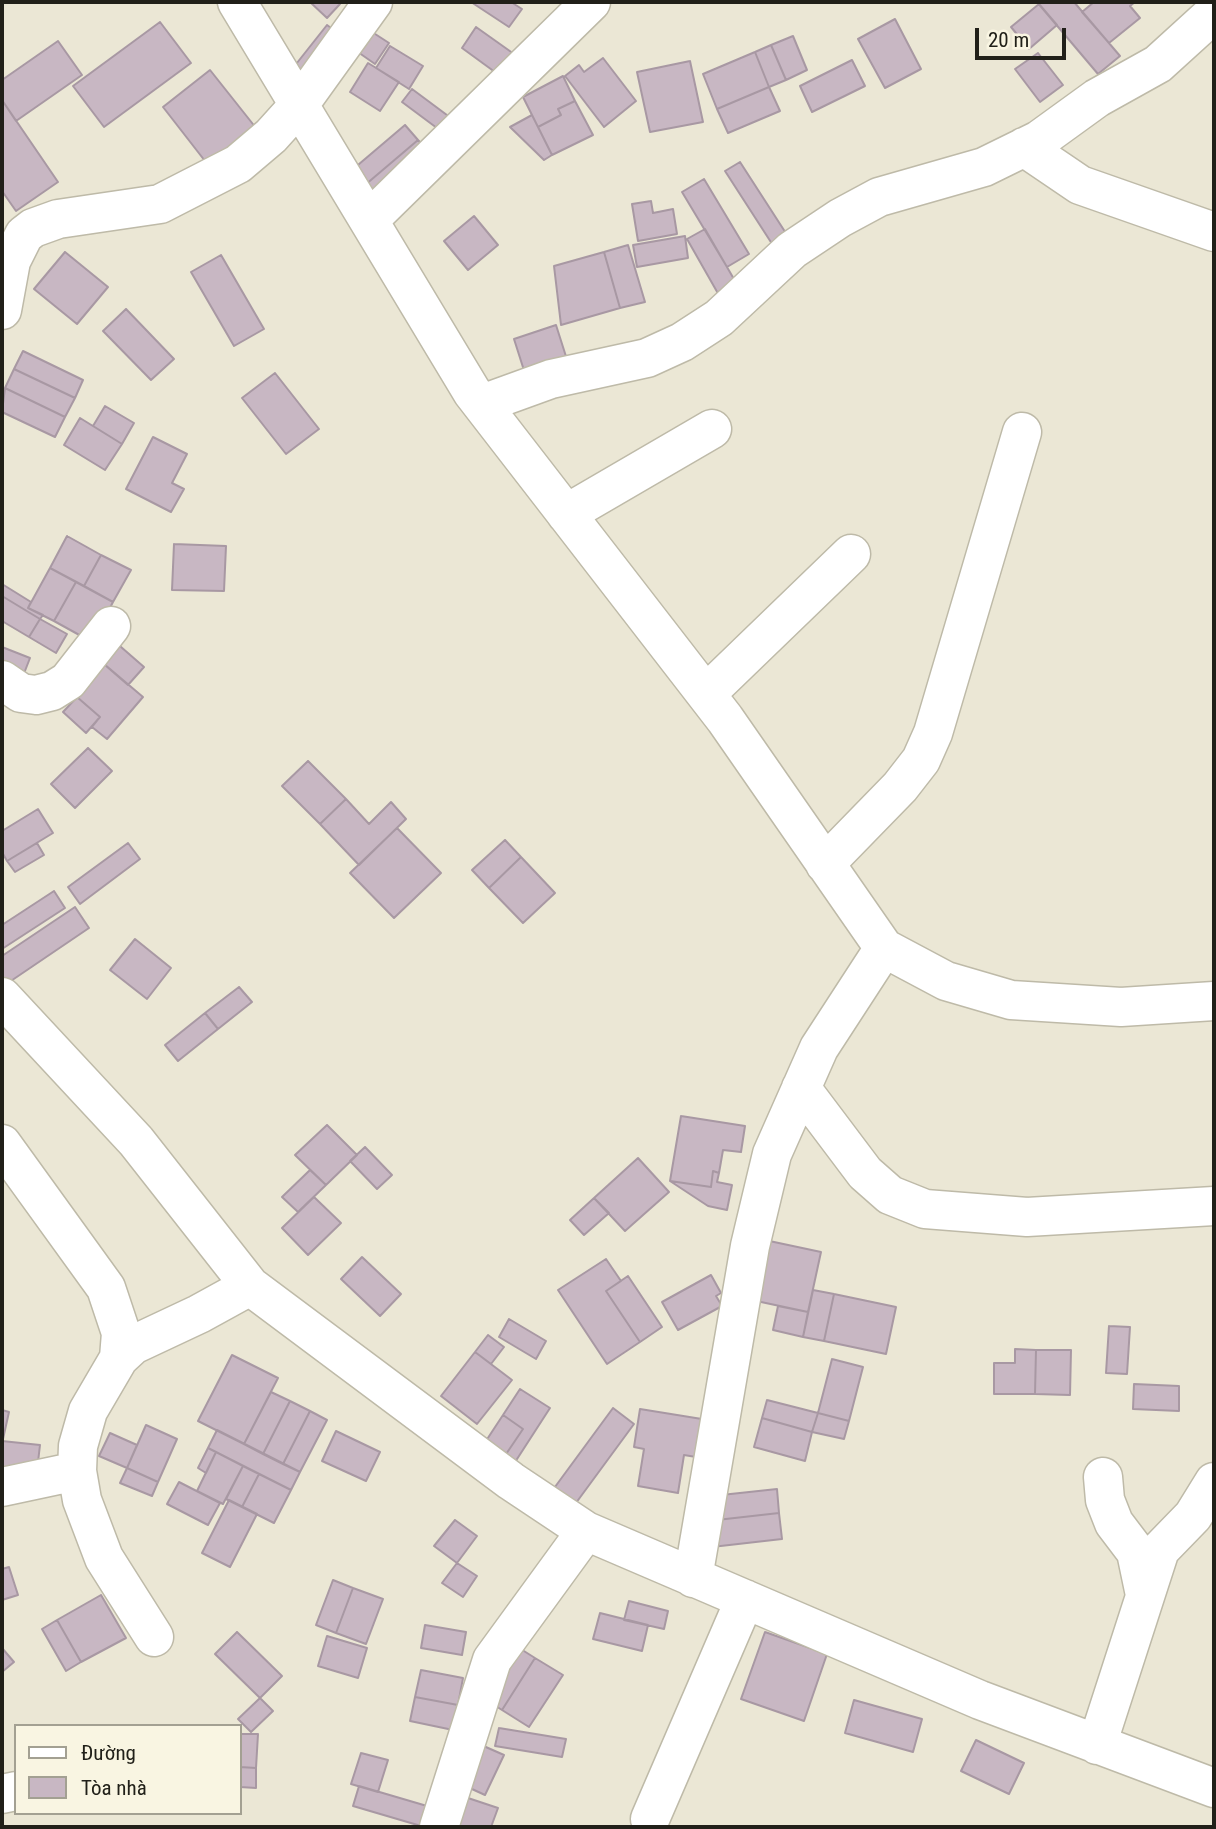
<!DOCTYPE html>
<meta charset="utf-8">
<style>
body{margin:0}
#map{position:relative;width:1216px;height:1829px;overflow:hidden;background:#ebe7d5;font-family:"Roboto Condensed",sans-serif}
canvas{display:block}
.frame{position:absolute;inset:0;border:4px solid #212019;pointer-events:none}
.legend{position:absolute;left:14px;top:1724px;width:228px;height:91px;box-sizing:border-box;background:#f9f5e2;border:2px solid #a3a092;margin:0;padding:9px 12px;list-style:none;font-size:21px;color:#212019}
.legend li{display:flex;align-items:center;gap:14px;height:35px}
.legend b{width:35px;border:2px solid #a3a092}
.scale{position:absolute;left:975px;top:28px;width:91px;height:32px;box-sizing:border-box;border:4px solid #212019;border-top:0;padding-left:9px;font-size:21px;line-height:24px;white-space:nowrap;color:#212019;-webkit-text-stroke:5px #f9f5e2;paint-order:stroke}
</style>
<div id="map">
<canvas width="1216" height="1829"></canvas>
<div class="frame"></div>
<ul class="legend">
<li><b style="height:9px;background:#fff"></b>Đường</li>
<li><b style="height:19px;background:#c8b7c3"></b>Tòa nhà</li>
</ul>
<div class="scale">20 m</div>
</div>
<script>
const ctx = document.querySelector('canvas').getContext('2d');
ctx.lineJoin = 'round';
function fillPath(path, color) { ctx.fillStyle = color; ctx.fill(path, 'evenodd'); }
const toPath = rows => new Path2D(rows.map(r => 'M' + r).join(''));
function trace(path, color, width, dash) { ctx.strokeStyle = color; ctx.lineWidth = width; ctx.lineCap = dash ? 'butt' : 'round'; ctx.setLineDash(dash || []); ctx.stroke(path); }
const building = toPath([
 [310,2,338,2,340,4,327,18,310,2],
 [471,2,511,2,522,9,509,27,471,2],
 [1037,2,1074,2,1120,56,1098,74,1037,2],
 [1094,2,1135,2,1130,6,1140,18,1109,43,1082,12,1094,2],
 [1039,4,1057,25,1029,49,1011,27,1039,4],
 [895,19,921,69,885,88,858,39,895,19],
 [160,22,191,63,104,127,73,86,160,22],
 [327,25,343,37,305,86,289,73,327,25],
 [476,27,514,54,499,75,462,48,476,27],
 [369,30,389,43,375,64,355,50,369,30],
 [793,36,807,70,786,80,771,45,793,36],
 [58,41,82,75,16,121,2,100,2,80,58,41],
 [771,45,786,80,769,87,755,52,771,45],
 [390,46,423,66,409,89,376,68,390,46],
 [755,52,769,87,717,109,703,74,755,52],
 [1038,53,1063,85,1040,102,1015,69,1038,53],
 [603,58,636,101,604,127,565,76,579,65,584,72,603,58],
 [852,60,865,86,812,112,800,86,852,60],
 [690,61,703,122,650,132,637,72,690,61],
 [368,63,399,82,380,111,350,92,368,63],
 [210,70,260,133,212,170,163,107,210,70],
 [563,76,575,101,558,109,561,115,538,127,523,97,563,76],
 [769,87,780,111,728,133,717,109,769,87],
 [412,89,459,124,449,137,402,102,412,89],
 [2,100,58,182,16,211,2,191,2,100],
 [575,101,593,135,552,155,538,127,561,115,558,109,575,101],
 [532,115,552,155,544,160,510,127,532,115],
 [405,125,418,140,358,191,345,176,405,125],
 [418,140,432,155,373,207,358,191,418,140],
 [740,162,791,241,776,250,725,171,740,162],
 [704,179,749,254,727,267,682,192,704,179],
 [651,201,653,213,673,209,677,234,638,241,632,204,651,201],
 [474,216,498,245,468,270,444,241,474,216],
 [705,229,742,293,724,304,687,239,705,229],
 [685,236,688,258,637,267,633,245,685,236],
 [628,245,645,302,620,308,604,252,628,245],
 [65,252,108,287,77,324,34,289,65,252],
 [604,252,620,308,561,325,554,266,604,252],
 [221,255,264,329,234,346,191,272,221,255],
 [126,309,174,359,151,380,103,331,126,309],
 [556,325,570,369,528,383,514,339,556,325],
 [23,351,83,380,75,398,14,369,23,351],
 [14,369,75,398,65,417,5,388,14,369],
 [275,373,319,429,286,454,242,398,275,373],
 [5,388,65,417,55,437,2,412,5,388],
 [105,406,134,423,122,444,93,426,105,406],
 [80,418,122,444,105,470,64,445,80,418],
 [153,437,187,454,172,483,184,489,171,512,126,489,153,437],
 [67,536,101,555,84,586,50,568,67,536],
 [174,544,226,546,224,591,172,590,174,544],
 [101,555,131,570,113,602,84,586,101,555],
 [50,568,76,582,54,621,28,608,50,568],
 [76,582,113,602,92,642,54,621,76,582],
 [2,584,31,602,28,608,43,615,40,619,2,596,2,584],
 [2,596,40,619,29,637,2,621,2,596],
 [40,619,67,634,56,653,29,637,40,619],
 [113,640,144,667,128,685,97,658,113,640],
 [2,647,30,658,23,676,2,667,2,647],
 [97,658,143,697,107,739,92,727,100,717,69,690,97,658],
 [77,697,100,717,86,733,63,712,77,697],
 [88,748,112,771,75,808,51,784,88,748],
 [308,761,346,799,320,824,282,786,308,761],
 [346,799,369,824,391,802,406,819,359,865,320,824,346,799],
 [38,809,53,833,7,861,2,852,2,831,38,809],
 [397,828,441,873,394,918,350,873,397,828],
 [505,840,521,857,489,888,472,870,505,840],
 [37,843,44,855,15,872,7,861,37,843],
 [128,843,140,859,80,904,68,887,128,843],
 [521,857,555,893,523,923,489,888,521,857],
 [54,891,65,908,2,949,2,925,54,891],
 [75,907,89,928,2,987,2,956,75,907],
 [135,939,171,968,147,999,110,970,135,939],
 [239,987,252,1002,218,1029,205,1013,239,987],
 [205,1013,218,1029,178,1061,165,1045,205,1013],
 [681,1116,745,1126,741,1152,723,1150,719,1173,713,1171,711,1187,670,1181,681,1116],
 [327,1125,357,1155,326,1185,295,1155,327,1125],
 [365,1147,392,1175,377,1189,350,1161,365,1147],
 [638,1158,669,1192,625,1231,594,1198,638,1158],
 [310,1170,326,1185,298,1212,282,1197,310,1170],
 [713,1171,719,1173,717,1182,732,1185,727,1210,708,1206,670,1181,711,1187,713,1171],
 [314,1197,341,1223,308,1255,282,1228,314,1197],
 [594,1198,609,1213,584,1235,570,1220,594,1198],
 [760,1239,821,1252,808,1312,747,1299,760,1239],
 [362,1257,401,1294,380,1316,341,1279,362,1257],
 [606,1259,621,1281,606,1291,640,1342,607,1364,558,1290,606,1259],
 [711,1275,721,1293,716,1296,722,1306,678,1330,662,1302,711,1275],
 [628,1276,662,1327,640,1342,606,1291,628,1276],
 [813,1290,834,1294,824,1341,803,1337,813,1290],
 [834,1294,896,1307,886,1354,824,1341,834,1294],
 [778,1306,808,1312,803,1337,773,1330,778,1306],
 [509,1319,546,1341,536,1359,499,1337,509,1319],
 [1109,1326,1130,1327,1127,1374,1106,1373,1109,1326],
 [488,1335,504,1347,491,1364,475,1352,488,1335],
 [1015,1349,1036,1350,1035,1394,994,1394,994,1363,1015,1363,1015,1349],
 [1036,1350,1071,1350,1070,1395,1035,1394,1036,1350],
 [475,1352,512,1380,477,1424,441,1396,475,1352],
 [232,1355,278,1378,244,1444,198,1421,232,1355],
 [832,1359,863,1367,849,1421,818,1413,832,1359],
 [1134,1384,1179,1386,1179,1411,1133,1409,1134,1384],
 [520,1389,550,1408,508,1473,498,1466,523,1429,503,1415,520,1389],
 [271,1392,290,1401,263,1454,244,1444,271,1392],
 [767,1400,818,1413,812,1432,762,1418,767,1400],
 [290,1401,310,1411,283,1464,263,1454,290,1401],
 [613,1408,634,1424,573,1507,552,1491,613,1408],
 [640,1409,708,1420,702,1458,684,1455,678,1493,638,1486,644,1449,634,1447,640,1409],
 [2,1410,9,1412,3,1439,2,1439,2,1410],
 [310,1411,327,1420,300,1472,283,1464,310,1411],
 [818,1413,849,1421,844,1439,812,1432,818,1413],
 [503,1415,523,1429,498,1466,478,1453,503,1415],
 [762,1418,812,1432,805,1461,754,1447,762,1418],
 [146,1425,177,1439,158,1482,127,1468,146,1425],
 [217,1430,300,1472,291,1490,208,1448,217,1430],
 [336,1431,380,1452,366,1481,322,1461,336,1431],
 [110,1433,137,1445,127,1468,99,1456,110,1433],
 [2,1441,40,1445,36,1479,2,1475,2,1441],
 [208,1448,216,1452,206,1473,198,1468,208,1448],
 [216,1452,243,1466,223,1504,197,1491,216,1452],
 [243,1466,259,1474,242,1507,226,1499,243,1466],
 [127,1468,158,1482,152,1496,120,1483,127,1468],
 [259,1474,291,1490,274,1523,242,1507,259,1474],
 [179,1482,220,1503,208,1525,167,1504,179,1482],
 [777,1489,779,1513,708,1521,712,1496,777,1489],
 [229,1500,257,1514,230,1567,202,1553,229,1500],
 [779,1513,782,1539,703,1548,708,1521,779,1513],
 [455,1520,477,1536,457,1563,434,1546,455,1520],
 [457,1563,477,1576,463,1597,442,1583,457,1563],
 [9,1567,18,1595,2,1600,2,1569,9,1567],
 [333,1580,353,1588,336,1633,316,1625,333,1580],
 [353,1588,383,1599,366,1644,336,1633,353,1588],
 [101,1595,126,1638,81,1662,57,1620,101,1595],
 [629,1601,668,1611,664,1629,624,1620,629,1601],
 [600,1613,648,1625,642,1651,593,1639,600,1613],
 [57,1620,81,1662,66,1671,42,1629,57,1620],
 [425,1625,466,1632,462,1655,421,1648,425,1625],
 [237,1632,282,1676,260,1698,215,1654,237,1632],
 [765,1632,827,1654,804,1721,741,1699,765,1632],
 [327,1636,367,1648,358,1678,318,1666,327,1636],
 [516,1646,535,1658,502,1710,483,1698,516,1646],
 [2,1648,14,1662,2,1672,2,1648],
 [535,1658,563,1675,529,1727,502,1710,535,1658],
 [421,1670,463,1678,458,1705,415,1697,421,1670],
 [415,1697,458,1705,453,1730,410,1721,415,1697],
 [260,1698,273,1711,251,1732,238,1719,260,1698],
 [854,1700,922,1719,913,1752,845,1733,854,1700],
 [499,1728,566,1739,562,1757,495,1746,499,1728],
 [240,1734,258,1734,256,1768,240,1767,240,1734],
 [976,1740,1024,1763,1009,1794,961,1771,976,1740],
 [479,1744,504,1755,485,1795,461,1784,479,1744],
 [361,1753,388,1760,378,1792,351,1784,361,1753],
 [240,1767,256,1768,256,1788,240,1787,240,1767],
 [359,1786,427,1806,421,1826,353,1806,359,1786],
 [456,1794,498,1808,491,1827,445,1827,456,1794]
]);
const minor = toPath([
 [237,2,472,392,725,719,884,948,946,981,1011,1000,1121,1007,1214,1001],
 [1024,147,1080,185,1214,232],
 [369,220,591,2],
 [2,310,11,261,24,235,33,228,58,219,160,204,238,164,271,136,299,105,373,2],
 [482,404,551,379,647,358,682,342,719,318,792,250,840,218,879,197,984,167,1039,140,1097,98,1158,64,1214,13],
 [566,514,712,429],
 [2,680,21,693,36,695,52,691,68,681,111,626],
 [706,694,851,554],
 [825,864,900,787,921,760,933,733,1022,432],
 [2,997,136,1141,250,1286,511,1481,586,1531,980,1700,1214,1788],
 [801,1088,865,1173,890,1195,925,1209,1027,1217,1214,1206],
 [2,1144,106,1288,121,1333,119,1358],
 [1103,1477,1105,1500,1114,1523,1136,1552,1145,1595],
 [2,1487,77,1471],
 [693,1578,750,1246,772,1154,819,1048,884,948],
 [154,1637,104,1558,82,1500,77,1471,78,1446,88,1411,119,1358,133,1345,199,1314,250,1286],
 [1097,1745,1160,1550,1193,1516,1214,1482],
 [2,1794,16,1791],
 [650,1819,745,1599],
 [439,1827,492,1660,586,1531]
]);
fillPath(building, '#c8b7c3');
trace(building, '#a898a3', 2);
trace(minor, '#bebaa8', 41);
trace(minor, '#fff', 38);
</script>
